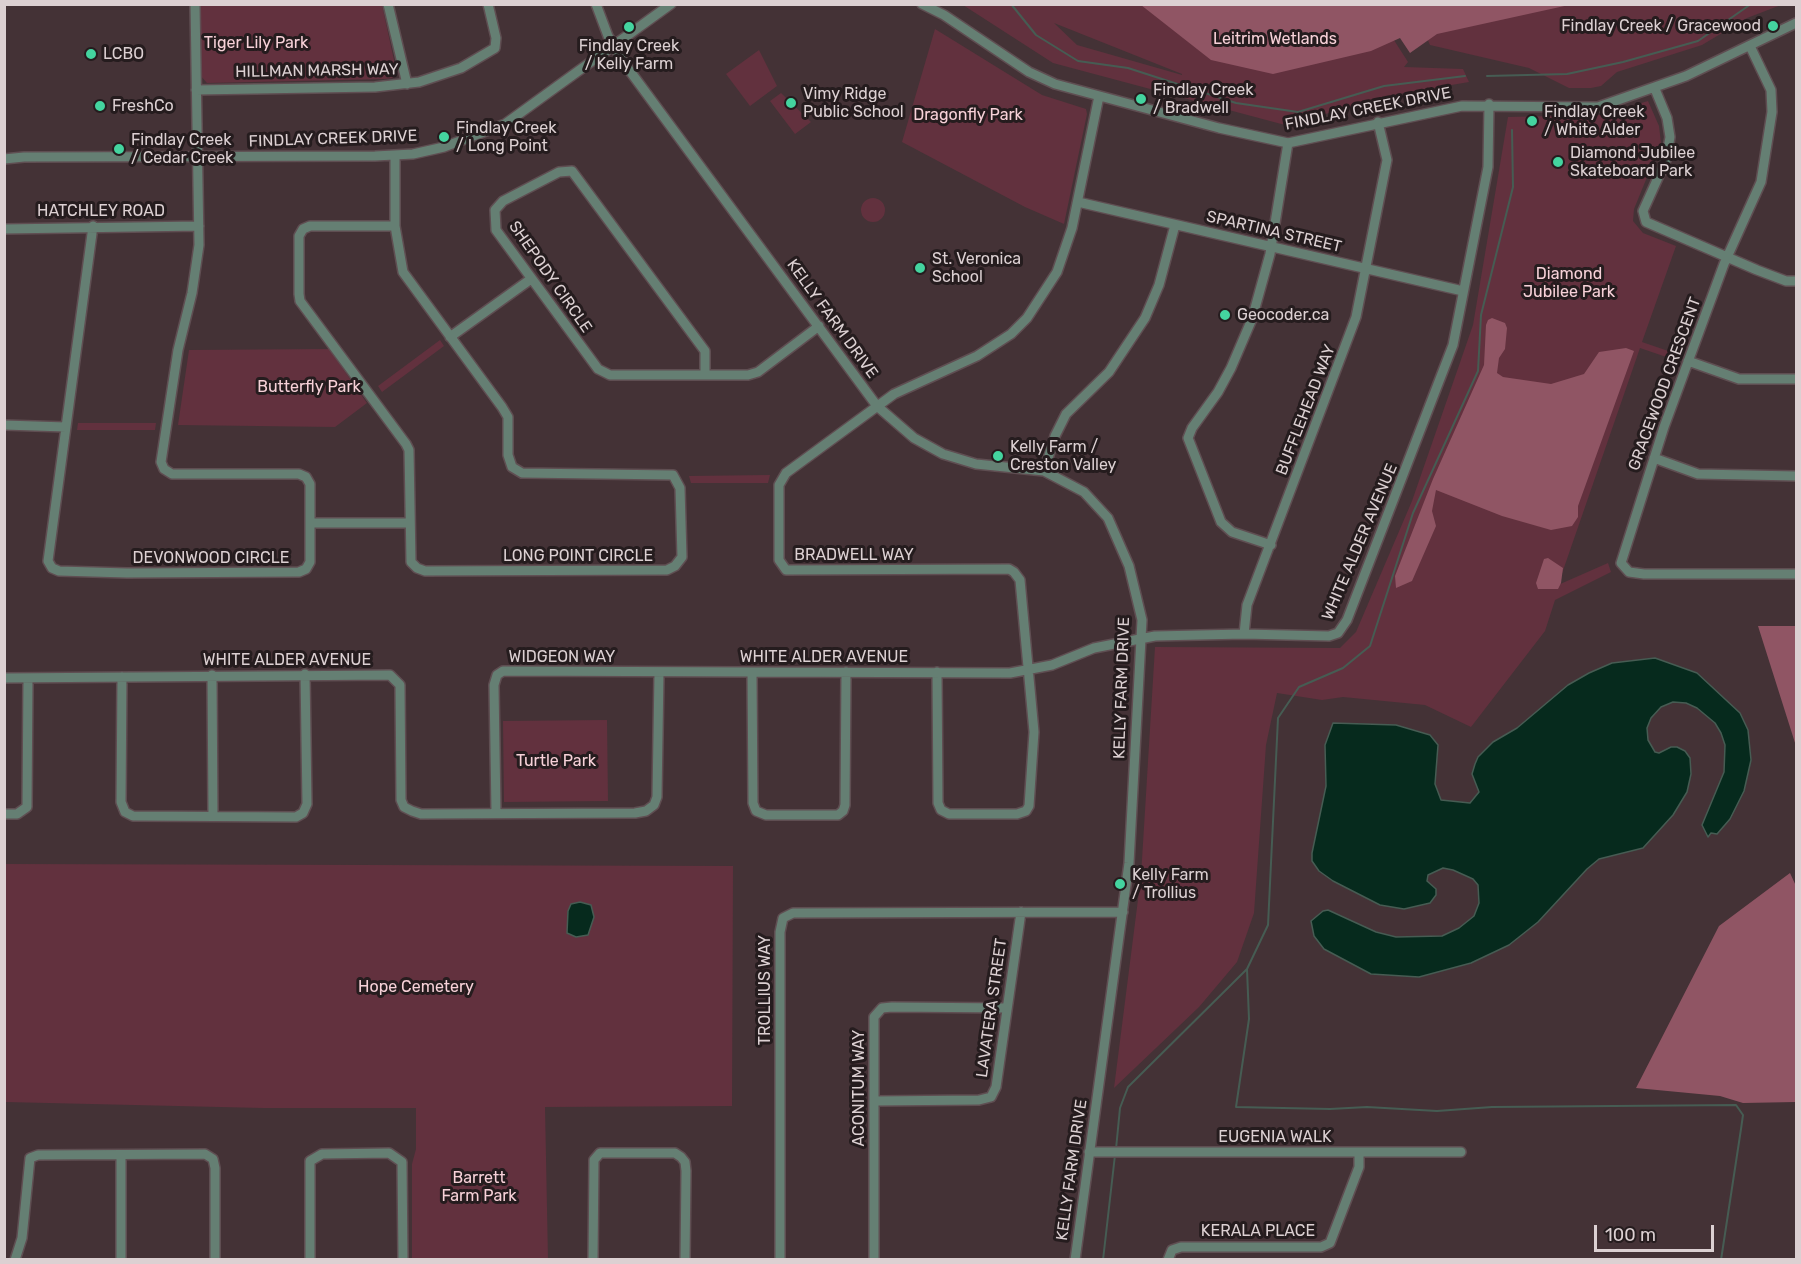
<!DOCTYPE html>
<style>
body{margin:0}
#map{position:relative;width:1801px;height:1264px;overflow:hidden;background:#443236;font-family:Rubik,sans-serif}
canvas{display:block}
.frame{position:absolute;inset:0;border:6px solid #dcd0d2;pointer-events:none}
.scale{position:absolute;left:1594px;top:1225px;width:120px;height:27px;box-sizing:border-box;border:3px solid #dcd0d2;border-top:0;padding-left:8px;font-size:18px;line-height:21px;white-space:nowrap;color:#dcd0d2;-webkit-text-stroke:4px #251c1e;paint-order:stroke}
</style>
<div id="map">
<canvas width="1801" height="1264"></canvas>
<div class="frame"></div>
<div class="scale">100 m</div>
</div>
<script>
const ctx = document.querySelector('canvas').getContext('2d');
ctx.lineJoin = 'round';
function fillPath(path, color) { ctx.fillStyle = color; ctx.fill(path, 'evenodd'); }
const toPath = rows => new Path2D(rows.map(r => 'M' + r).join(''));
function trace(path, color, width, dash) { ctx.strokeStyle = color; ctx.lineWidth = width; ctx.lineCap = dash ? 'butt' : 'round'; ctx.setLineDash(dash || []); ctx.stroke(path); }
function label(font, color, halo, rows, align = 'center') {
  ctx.font = font + ' Rubik,sans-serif'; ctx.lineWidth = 6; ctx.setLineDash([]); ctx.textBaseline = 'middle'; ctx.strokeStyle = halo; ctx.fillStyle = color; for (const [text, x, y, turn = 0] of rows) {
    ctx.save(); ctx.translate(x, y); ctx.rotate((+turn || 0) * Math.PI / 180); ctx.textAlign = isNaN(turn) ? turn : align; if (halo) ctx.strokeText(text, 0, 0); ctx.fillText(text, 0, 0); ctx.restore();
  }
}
const green = toPath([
 [199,5,382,5,396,69,393,78,385,79,207,83,200,75],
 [963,5,1187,5,1392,37,1408,62,1404,67,1463,69,1469,82,1399,94,1285,125,1053,63],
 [1054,23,1182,74,1182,75,1077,45],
 [1412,5,1781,5,1747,18,1702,45,1617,72,1601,86,1591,88,1569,88,1529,68,1430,45],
 [935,29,1042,95,1086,109,1087,114,1064,224,1025,207,902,142],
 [759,50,777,86,750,106,726,74],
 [781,93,811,122,795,134,770,101],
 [1648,101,1659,126,1661,143,1634,209,1633,221,1643,233,1676,246,1642,342,1680,355,1678,361,1640,348,1558,585,1608,563,1611,572,1555,600,1545,631,1471,727,1425,705,1343,697,1322,700,1277,693,1266,745,1254,913,1237,962,1199,1007,1114,1088,1141,876,1155,647,1340,648,1356,632,1412,501,1473,325,1508,117,1601,115],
 '861 210a12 12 0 1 1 24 0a12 12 0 1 1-24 0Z',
 [440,340,444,346,382,392,378,386],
 [329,349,367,403,335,427,178,425,189,350],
 [78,423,156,423,155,430,77,430],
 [770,475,768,483,691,483,689,476],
 [607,720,608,801,504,802,503,721],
 [5,864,733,866,732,1106,545,1107,548,1259,412,1259,412,1164,416,1149,416,1108,263,1108,5,1102]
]);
const forest = toPath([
 [1141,5,1569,5,1437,34,1410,53,1400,38,1371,51,1273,74,1211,60],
 [1492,318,1505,323,1507,328,1505,349,1499,358,1497,373,1503,377,1551,384,1584,374,1599,352,1626,348,1634,351,1578,506,1578,517,1572,526,1551,530,1502,516,1436,490,1432,511,1436,526,1412,581,1396,588,1395,576,1433,479,1484,365,1486,325,1488,320],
 [1548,558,1563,568,1561,583,1558,589,1538,589,1536,583,1544,559],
 [1758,626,1796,626,1796,746],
 [1790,873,1796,886,1796,1102,1743,1103,1720,1096,1636,1088,1719,926]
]);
const water = toPath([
 [1655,658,1697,673,1740,713,1748,730,1751,760,1744,791,1730,819,1717,834,1711,833,1708,837,1702,825,1724,772,1725,745,1721,733,1715,723,1697,708,1686,703,1673,702,1661,707,1651,718,1647,728,1648,740,1655,752,1659,753,1671,747,1677,747,1685,751,1690,758,1691,774,1687,792,1673,815,1643,848,1599,859,1587,869,1538,922,1509,945,1471,963,1419,977,1371,974,1324,949,1314,936,1311,921,1323,911,1328,910,1376,932,1396,937,1442,936,1459,928,1474,916,1479,903,1478,885,1473,879,1453,870,1443,868,1428,875,1427,881,1436,889,1436,895,1430,903,1404,909,1380,905,1333,881,1319,871,1312,861,1312,853,1326,786,1325,745,1333,723,1396,725,1430,735,1438,745,1435,784,1441,800,1470,803,1479,792,1472,774,1475,764,1478,757,1493,742,1517,728,1568,685,1589,673,1612,663,1655,658],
 [580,902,591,905,594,917,588,935,576,937,567,933,568,911,571,904,580,902]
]);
const stream = toPath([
 [1011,4,1036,35,1078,61,1128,68,1236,103,1298,112,1384,86,1465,76],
 [1487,76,1567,74,1623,62,1698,41,1751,4],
 [1247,969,1249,1019,1236,1107,1330,1109,1367,1107,1437,1111,1492,1107,1736,1105,1743,1115,1741,1129,1721,1260],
 [1116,1149,1120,1108,1128,1087,1247,969,1268,925,1278,718,1299,687,1343,668,1370,646,1413,513,1478,371,1481,315,1513,187,1512,130],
 [1103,1260,1115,1155]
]);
const minor = toPath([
 [388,4,407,84],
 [596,4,608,36,624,63,877,406,914,438,943,454,976,464,1044,471,1084,492,1108,518,1129,566,1142,620,1129,863,1075,1260],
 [922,4,944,15,1029,72,1055,84,1219,128,1288,143,1462,106,1598,107,1686,76,1796,23],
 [1750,46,1771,90,1772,112,1761,182,1724,264,1664,427,1621,563,1629,572,1644,574,1796,574],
 [1655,89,1667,118,1670,137,1666,160,1643,211,1646,222,1757,270,1786,281,1796,281],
 [196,90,375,87,419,82,461,68,495,48,496,38,488,4],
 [395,155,395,226,403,272,502,407,508,417,508,455,512,467,522,473,673,475,680,488,682,557,675,566,667,570,425,571,417,568,411,562,409,450,406,444,300,301,299,294,299,236,303,229,310,226,395,226],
 [4,159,24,157,375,156,413,154,444,147,505,124,671,4],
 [1078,202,1463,291],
 [93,226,48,561,52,568,59,571,127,573,299,572,306,569,310,562,310,484,306,477,299,474,172,474,164,469,161,462,178,350,192,293,199,245,195,4],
 [4,229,199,226],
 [450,337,531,279],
 [1688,361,1739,379,1796,379],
 [705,375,705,351,572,171,559,172,503,201,495,210,496,230,598,369,610,375,748,375,758,372,819,326],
 [4,425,66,427],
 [1654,458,1698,474,1796,476],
 [1044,471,1055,436,1066,414,1109,372,1145,318,1159,285,1175,225],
 [310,523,409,523],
 [1271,545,1232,532,1221,522,1188,438,1192,428,1218,392,1231,368,1252,319,1270,254,1288,143],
 [1244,634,1247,605,1356,317,1387,160,1378,122],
 [752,672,753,803,756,811,766,815,838,815,843,811,845,805,846,672],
 [937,672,938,803,941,810,949,814,1017,814,1026,811,1029,806,1034,732,1020,580,1014,572,1009,569,786,570,779,560,779,485,786,473,894,394,977,356,1011,334,1027,318,1057,272,1072,228,1099,96],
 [212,675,213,816],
 [122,677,121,802,125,812,133,816,296,817,303,813,307,804,305,674],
 [4,678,390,675,400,685,401,800,404,807,412,811,421,814,635,813,646,811,654,805,657,797,659,673],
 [496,813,494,685,497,675,503,671,1010,673,1052,665,1094,648,1155,636,1244,634,1329,636,1338,633,1347,620,1453,345,1488,167,1489,104],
 [4,814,17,814,27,807,28,679],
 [874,1101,979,1100,991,1097,996,1087,1021,912],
 [1089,1152,1461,1152],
 [121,1155,121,1260],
 [15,1260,22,1238,30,1158,38,1155,205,1154,213,1159,215,1168,215,1260],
 [310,1260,310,1161,322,1154,389,1153,402,1162,403,1260],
 [593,1260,594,1160,600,1153,675,1153,681,1157,685,1162,686,1171,685,1260],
 [780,1260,780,932,783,918,793,913,1123,912],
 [874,1260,874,1017,882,1008,892,1007,1007,1008],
 [1168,1260,1172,1250,1181,1247,1321,1247,1330,1243,1359,1167,1359,1152]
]);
const markers = [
 [1773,26,6,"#44d49f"],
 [629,27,6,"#44d49f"],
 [91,54,6,"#44d49f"],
 [1141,99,6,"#44d49f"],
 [791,103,6,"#44d49f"],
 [100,106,6,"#44d49f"],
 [1532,121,6,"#44d49f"],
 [444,137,6,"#44d49f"],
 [119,149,6,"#44d49f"],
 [1558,162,6,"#44d49f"],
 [920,268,6,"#44d49f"],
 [1225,315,6,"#44d49f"],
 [998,456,6,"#44d49f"],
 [1120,884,6,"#44d49f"]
];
const poiNames = [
 ["Findlay Creek / Gracewood",1761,26,"right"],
 ["Findlay Creek",629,46,"center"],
 ["/ Kelly Farm",629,64,"center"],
 ["LCBO",103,54],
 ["Findlay Creek",1153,90],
 ["/ Bradwell",1153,108],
 ["Vimy Ridge",803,94],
 ["Public School",803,112],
 ["FreshCo",112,106],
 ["Findlay Creek",1544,112],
 ["/ White Alder",1544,130],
 ["Findlay Creek",456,128],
 ["/ Long Point",456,146],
 ["Findlay Creek",131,140],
 ["/ Cedar Creek",131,158],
 ["Diamond Jubilee",1570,153],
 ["Skateboard Park",1570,171],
 ["St. Veronica",932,259],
 ["School",932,277],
 ["Geocoder.ca",1237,315],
 ["Kelly Farm /",1010,447],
 ["Creston Valley",1010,465],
 ["Kelly Farm",1132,875],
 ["/ Trollius",1132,893]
];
const parkNames = [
 ["Leitrim Wetlands",1275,39],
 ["Tiger Lily Park",256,43],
 ["Dragonfly Park",968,115],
 ["Diamond",1569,274],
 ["Jubilee Park",1569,292],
 ["Butterfly Park",309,387],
 ["Turtle Park",556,761],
 ["Hope Cemetery",416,987],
 ["Barrett",479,1178],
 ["Farm Park",479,1196]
];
const streetNames = [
 ["HILLMAN MARSH WAY",317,71,-1],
 ["FINDLAY CREEK DRIVE",1368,109,-11],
 ["FINDLAY CREEK DRIVE",333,139,-2],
 ["HATCHLEY ROAD",101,211],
 ["SPARTINA STREET",1274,232,13],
 ["SHEPODY CIRCLE",550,277,55],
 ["KELLY FARM DRIVE",832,319,54],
 ["GRACEWOOD CRESCENT",1665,384,-70],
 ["BUFFLEHEAD WAY",1306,410,-69],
 ["WHITE ALDER AVENUE",1360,542,-67],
 ["BRADWELL WAY",854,555],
 ["LONG POINT CIRCLE",578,556],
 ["DEVONWOOD CIRCLE",211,558],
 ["WIDGEON WAY",562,657],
 ["WHITE ALDER AVENUE",824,657],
 ["WHITE ALDER AVENUE",287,660],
 ["KELLY FARM DRIVE",1122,688,-88],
 ["TROLLIUS WAY",765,990,-90],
 ["LAVATERA STREET",992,1008,-82],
 ["ACONITUM WAY",859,1088,-90],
 ["EUGENIA WALK",1275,1137],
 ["KELLY FARM DRIVE",1072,1170,-82],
 ["KERALA PLACE",1258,1231]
];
fillPath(green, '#62313e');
fillPath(forest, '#905564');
fillPath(water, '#062a1d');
trace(water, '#465c53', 1.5);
trace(stream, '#465c53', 2);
trace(minor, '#5f4e52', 12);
trace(minor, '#657f73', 9);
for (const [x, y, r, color] of markers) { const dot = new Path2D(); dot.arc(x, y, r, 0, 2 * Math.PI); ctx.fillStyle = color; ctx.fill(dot); trace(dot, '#251c1e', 2); }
label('16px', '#dcd0d2', '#251c1e', poiNames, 'left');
label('16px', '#f7d1d8', '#251c1e', parkNames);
label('16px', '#dcd0d2', '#251c1e', streetNames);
</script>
